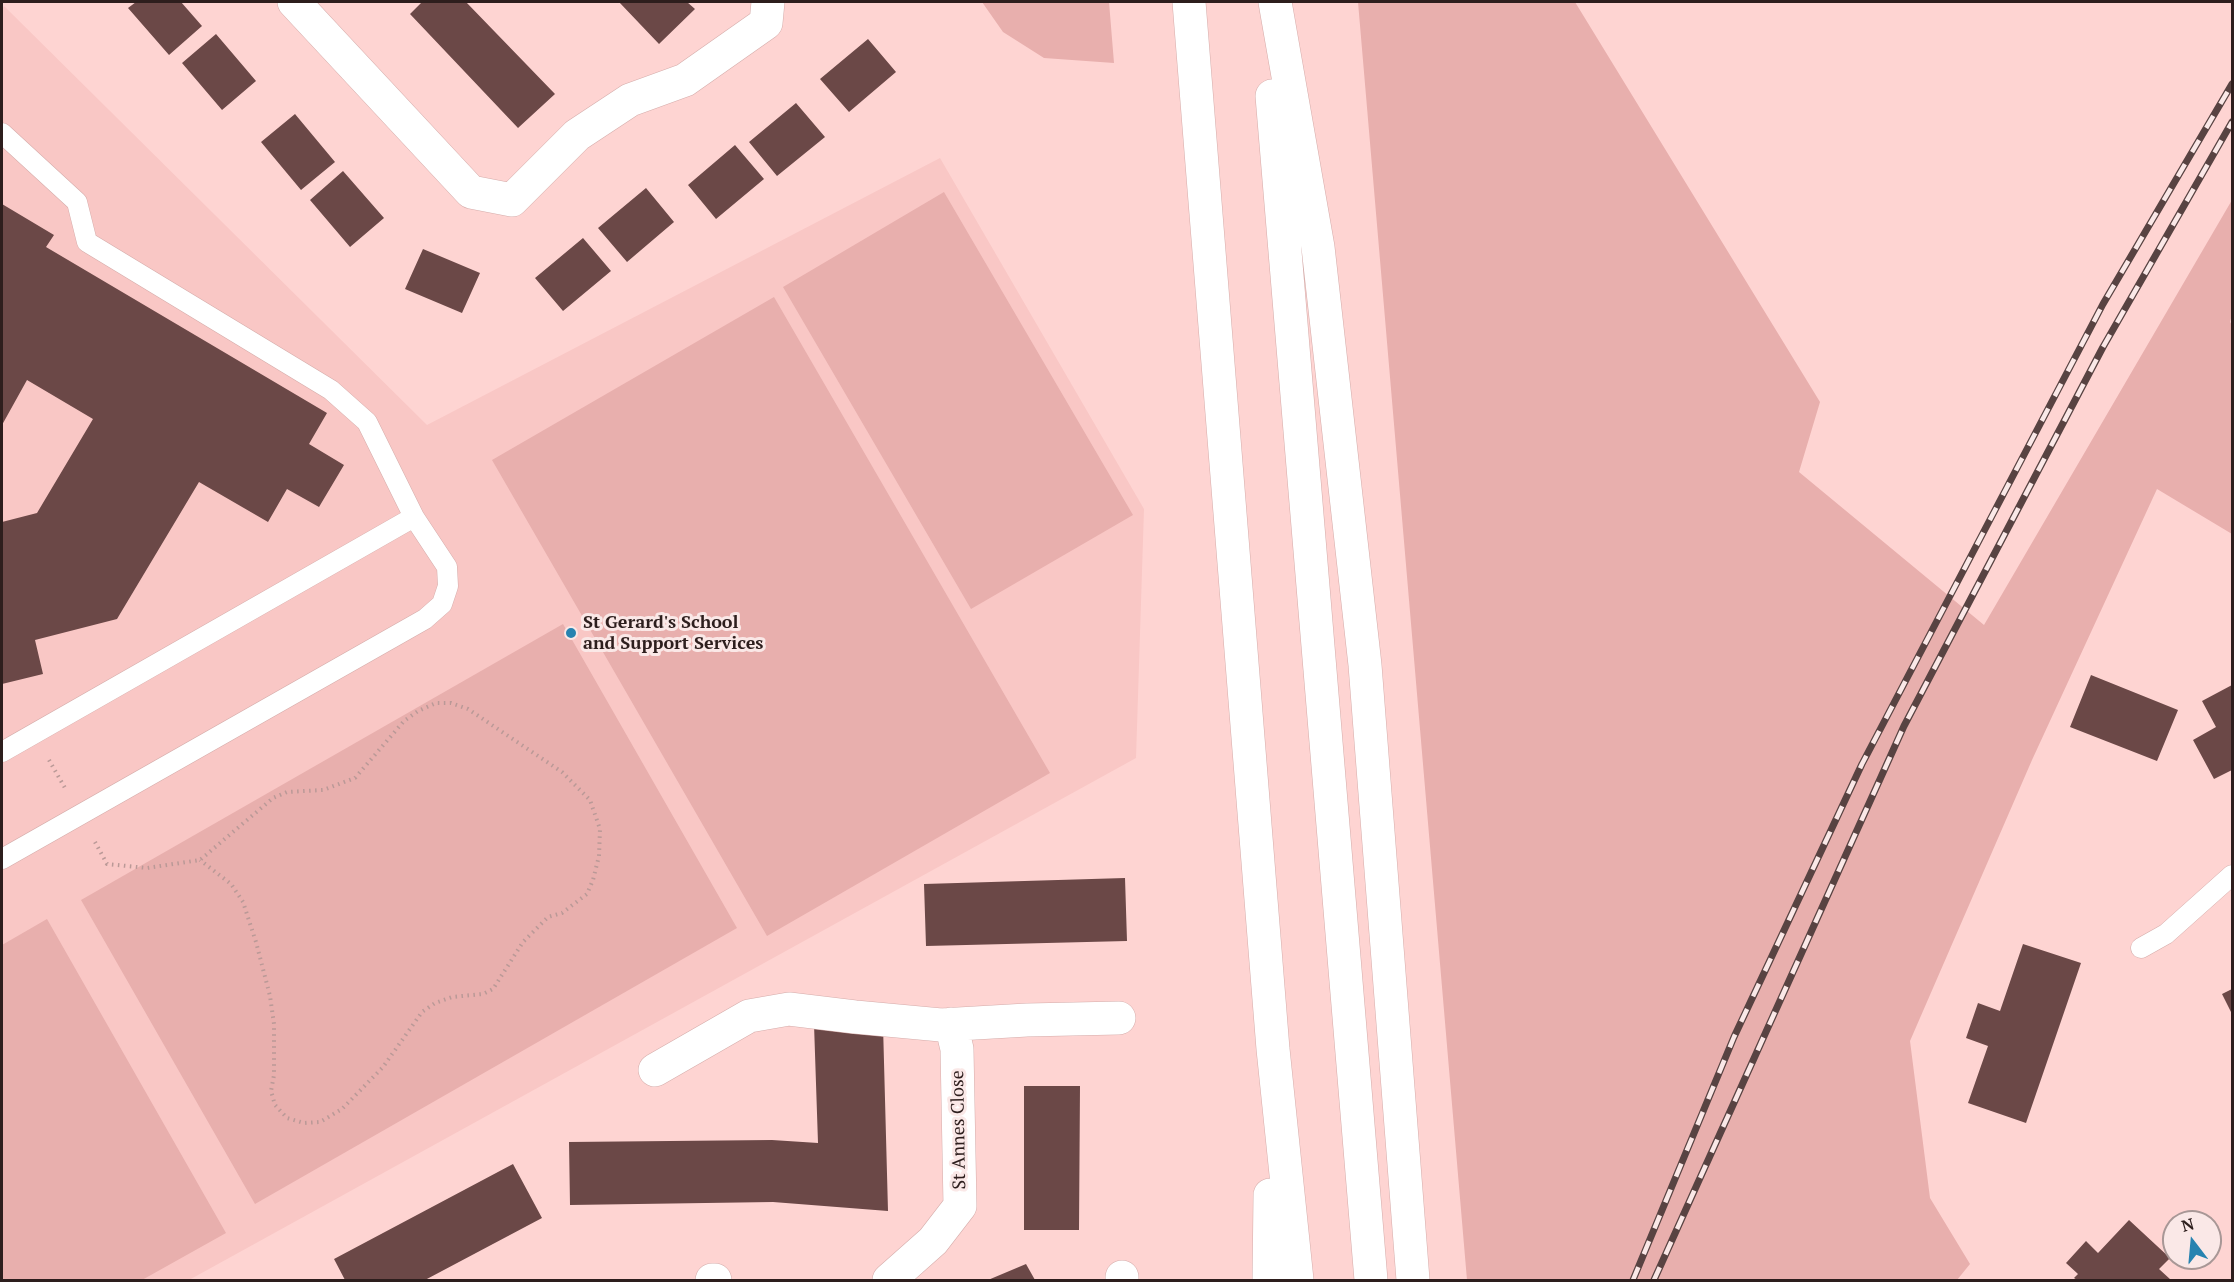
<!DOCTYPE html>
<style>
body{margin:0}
#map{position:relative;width:2234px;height:1282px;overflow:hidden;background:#fed4d2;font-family:"PT Serif",serif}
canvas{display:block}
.frame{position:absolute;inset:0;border:3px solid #2d1e1d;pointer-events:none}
.north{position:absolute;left:2162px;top:1210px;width:60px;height:60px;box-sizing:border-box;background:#fae8e7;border:2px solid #a89796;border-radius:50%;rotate:344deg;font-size:16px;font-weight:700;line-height:24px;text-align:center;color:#2d1e1d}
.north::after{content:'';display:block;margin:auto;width:21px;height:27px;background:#2783b0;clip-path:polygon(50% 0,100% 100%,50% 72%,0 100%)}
</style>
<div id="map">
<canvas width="2234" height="1282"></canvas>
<div class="frame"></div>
<div class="north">N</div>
</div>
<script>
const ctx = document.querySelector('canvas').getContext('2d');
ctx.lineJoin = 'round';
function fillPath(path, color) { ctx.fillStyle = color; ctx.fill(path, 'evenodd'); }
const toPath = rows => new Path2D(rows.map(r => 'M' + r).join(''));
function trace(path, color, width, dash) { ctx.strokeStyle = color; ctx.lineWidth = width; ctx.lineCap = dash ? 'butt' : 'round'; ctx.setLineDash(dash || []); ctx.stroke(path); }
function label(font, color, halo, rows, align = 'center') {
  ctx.font = font + ' "PT Serif",serif'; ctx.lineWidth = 6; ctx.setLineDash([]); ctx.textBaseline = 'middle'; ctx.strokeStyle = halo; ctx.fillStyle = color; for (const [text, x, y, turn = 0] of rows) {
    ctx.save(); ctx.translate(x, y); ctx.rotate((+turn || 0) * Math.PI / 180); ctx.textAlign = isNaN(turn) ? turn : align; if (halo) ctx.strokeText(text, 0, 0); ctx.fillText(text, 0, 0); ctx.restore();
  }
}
const built = toPath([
 [4,6,427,425,940,158,1144,509,1136,758,189,1280,2,1280,2,10]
]);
const green = toPath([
 [982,2,1109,2,1114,63,1044,58,1003,32],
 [1358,2,1575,2,1820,402,1799,472,1984,625,2232,200,2232,315,2230,322,2232,325,2232,534,2157,489,2032,760,1910,1041,1930,1198,1970,1264,1957,1280,1467,1280],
 [944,192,1133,515,971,609,783,287],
 [774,297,1050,773,767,936,492,460],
 [563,624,737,928,255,1204,81,900],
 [47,919,226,1233,142,1280,2,1280,2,945]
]);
const building = toPath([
 [136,2,181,2,202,26,169,55,128,8],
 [422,2,466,2,555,94,518,128,410,14],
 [619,2,687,2,695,9,659,44],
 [216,34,256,81,222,110,182,63],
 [868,39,896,72,849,112,820,79],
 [796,103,825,137,777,176,749,142],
 [295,114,335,162,301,190,261,142],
 [735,145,764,179,716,219,688,185],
 [343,171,384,218,350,247,310,200],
 [646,188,674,222,627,262,598,228],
 [2,204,54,235,46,247,327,413,309,444,344,465,319,507,287,489,268,522,199,482,117,619,35,640,43,674,2,684,2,522,37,513,93,419,27,380,2,425],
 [583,238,611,271,563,311,535,278],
 [423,249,480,273,462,313,405,289],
 [2091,675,2178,710,2157,761,2070,727],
 [2232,685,2232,770,2214,779,2193,740,2216,727,2202,701],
 [1125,878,1127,941,926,946,924,884],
 [2023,944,2081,963,2026,1123,1968,1103,1988,1046,1966,1038,1978,1003,2000,1011],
 [2232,989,2232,1014,2222,994],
 [814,1024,883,1025,888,1211,773,1202,570,1205,569,1142,772,1140,818,1143],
 [1024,1086,1080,1086,1079,1230,1024,1230],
 [513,1164,542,1218,425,1280,345,1280,334,1259],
 [2129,1220,2170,1258,2159,1269,2171,1280,2077,1280,2074,1278,2078,1274,2066,1263,2086,1241,2098,1253],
 [1026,1264,1035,1280,988,1280]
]);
const path = toPath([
 [49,760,65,788],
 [95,842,107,864,147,868,200,860,273,798,287,792,323,790,355,778,404,721,418,711,436,703,451,703,468,709,562,772,590,800,600,829,599,856,593,880,587,894,562,913,548,917,523,942,493,989,483,994,452,997,435,1003,422,1012,383,1067,342,1109,320,1122,304,1123,287,1118,275,1105,271,1091,274,1075,274,1024,270,996,256,942,243,902,231,884,200,860]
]);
const service = toPath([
 [2,133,77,202,87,242,331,390,367,422,414,517,447,567,448,586,442,604,425,619,2,859],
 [2,752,414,517],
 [2141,948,2166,934,2232,875]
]);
const minor = toPath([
 [294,2,471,192,512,200,577,135,630,100,685,80,766,23,768,2],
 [655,1070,749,1016,789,1009,855,1017,941,1025,1027,1020,1119,1018],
 [1122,1277,1122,1280],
 [712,1280,715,1280],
 [889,1280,933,1241,960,1206,957,1049,951,1024]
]);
const motorway = toPath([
 [1189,2,1273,1049,1297,1280],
 [1275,2,1318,247,1365,665,1413,1280],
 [1272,96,1371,1280],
 [1269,1280,1270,1195]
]);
const rail = toPath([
 [1633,1280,1734,1037,1862,764,2103,304,2232,84],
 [1654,1280,1904,726,2103,347,2232,122]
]);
const markers = [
 [571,633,6,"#2783b0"]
];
const poiNames = [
 ["St Gerard's School",583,623],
 ["and Support Services",583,644]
];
const streetNames = [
 ["St Annes Close",959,1130,-91]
];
fillPath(built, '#f9c7c5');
fillPath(green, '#e8afad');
fillPath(building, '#6b4847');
trace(service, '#d5acaa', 21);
trace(minor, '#d5acaa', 34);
trace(motorway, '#d5acaa', 34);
trace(path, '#ba9997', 4, [1.5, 4.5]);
trace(service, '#fff', 20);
trace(minor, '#fff', 33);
trace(motorway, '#fff', 33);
trace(rail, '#584342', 7);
trace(rail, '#fae8e7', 4.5, [14]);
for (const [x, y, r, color] of markers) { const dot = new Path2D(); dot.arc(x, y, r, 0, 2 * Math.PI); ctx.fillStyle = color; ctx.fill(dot); trace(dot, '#fae8e7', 2); }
label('bold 18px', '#2d1e1d', '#fae8e7', poiNames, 'left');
label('18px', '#2d1e1d', '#fae8e7', streetNames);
</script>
